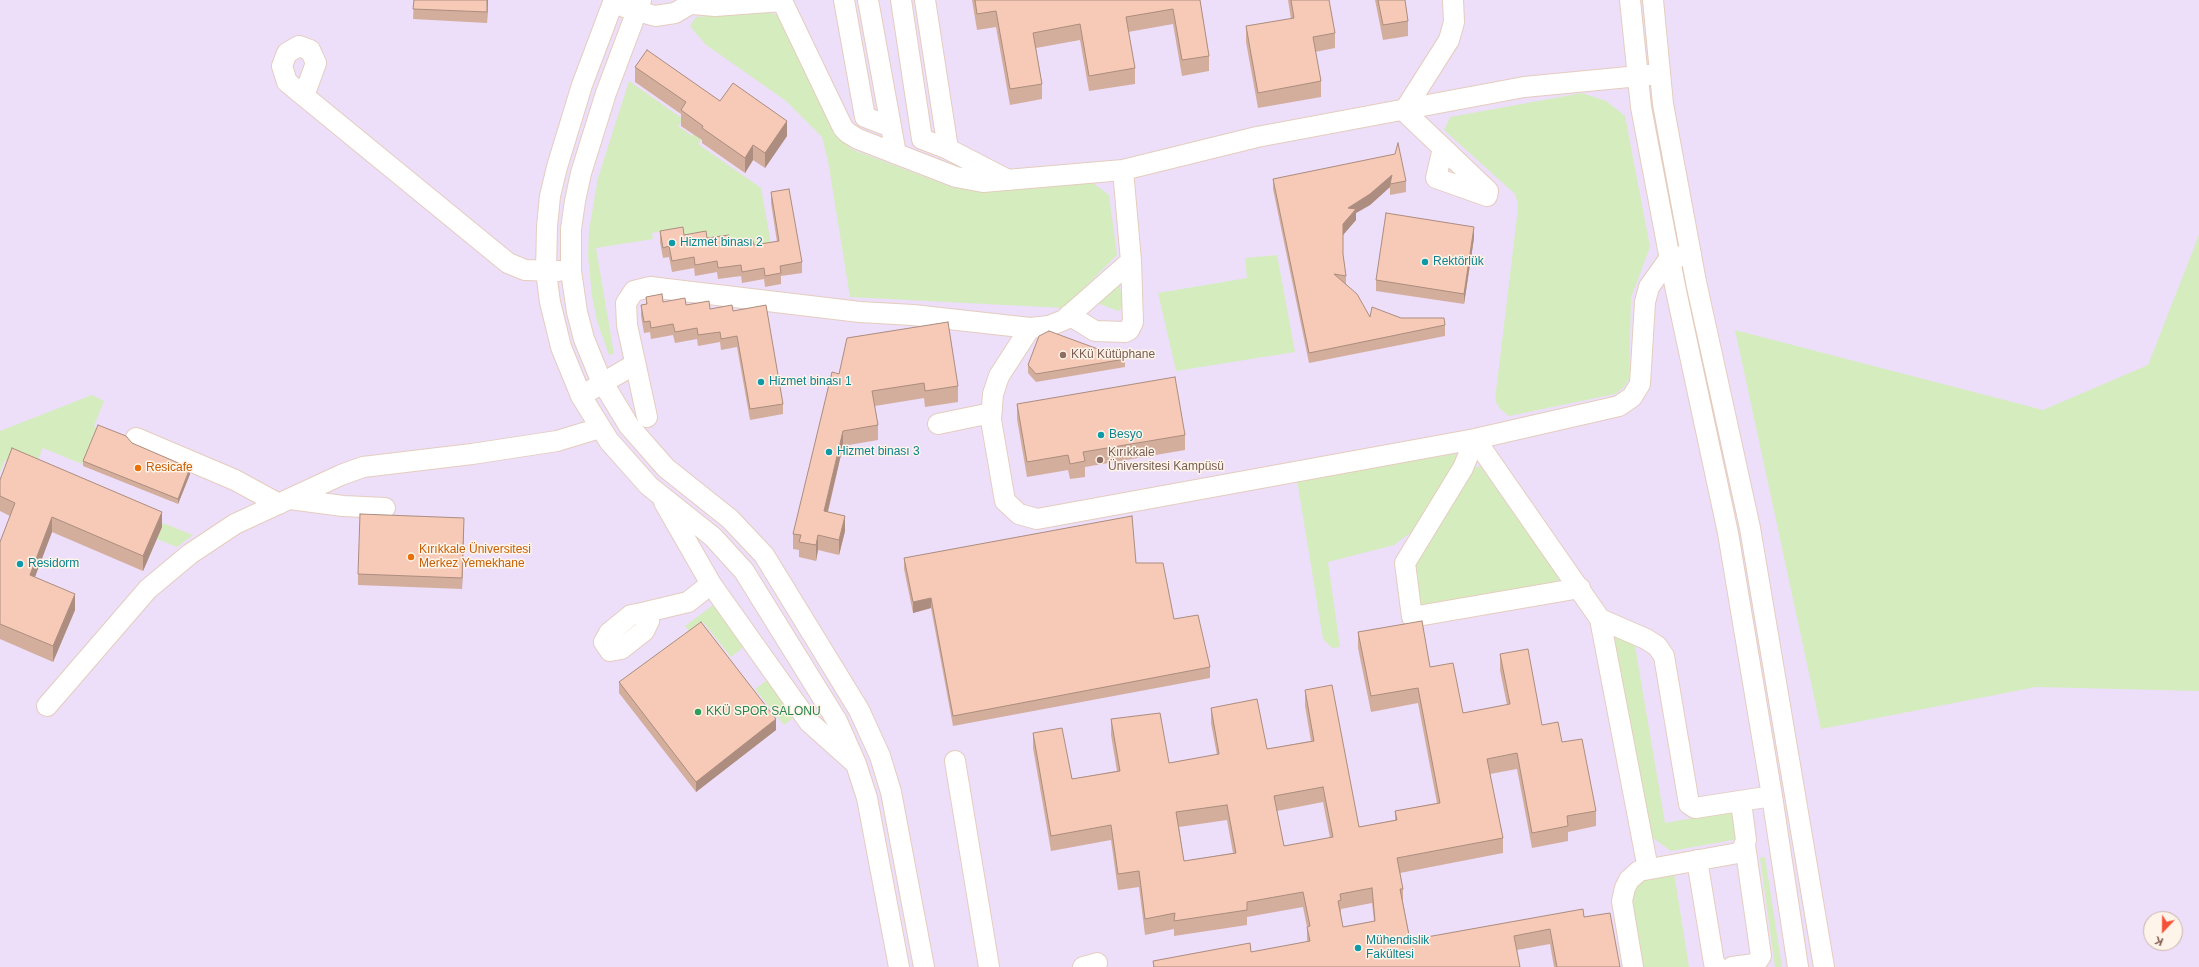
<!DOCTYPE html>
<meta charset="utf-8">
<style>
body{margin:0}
#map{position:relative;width:2199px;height:967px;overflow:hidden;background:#fef0e1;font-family:Helvetica,sans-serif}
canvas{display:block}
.north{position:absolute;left:2143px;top:911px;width:40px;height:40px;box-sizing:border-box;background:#fff4e9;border:1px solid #c9b4a7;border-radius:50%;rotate:202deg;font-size:11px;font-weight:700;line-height:16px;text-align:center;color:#785345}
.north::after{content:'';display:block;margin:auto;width:14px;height:18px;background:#f4533a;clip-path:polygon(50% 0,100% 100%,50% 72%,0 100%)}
</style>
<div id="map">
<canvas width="2199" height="967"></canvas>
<div class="north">K</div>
</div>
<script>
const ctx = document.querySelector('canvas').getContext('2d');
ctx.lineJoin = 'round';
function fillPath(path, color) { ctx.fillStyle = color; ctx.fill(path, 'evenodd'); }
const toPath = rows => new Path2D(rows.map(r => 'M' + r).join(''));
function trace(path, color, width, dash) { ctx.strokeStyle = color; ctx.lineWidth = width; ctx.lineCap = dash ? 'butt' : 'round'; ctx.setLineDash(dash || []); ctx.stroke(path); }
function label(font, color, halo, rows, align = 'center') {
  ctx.font = font + ' Helvetica,sans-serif'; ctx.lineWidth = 3; ctx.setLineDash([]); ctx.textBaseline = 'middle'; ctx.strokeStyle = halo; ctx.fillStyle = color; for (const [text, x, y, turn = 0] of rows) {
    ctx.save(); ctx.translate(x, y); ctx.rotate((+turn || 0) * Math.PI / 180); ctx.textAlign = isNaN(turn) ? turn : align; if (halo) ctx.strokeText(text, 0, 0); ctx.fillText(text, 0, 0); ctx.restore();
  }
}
const education = toPath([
 [0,0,2199,0,2199,967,0,967],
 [2151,919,2175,919,2175,943,2151,943]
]);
const green = toPath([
 [760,11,778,15,830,124,851,149,954,188,1007,188,1090,181,1109,195,1117,255,1064,308,850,297,828,161,822,137,786,101,705,44,690,26,696,17],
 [629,81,683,119,678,126,692,136,697,128,705,134,698,144,761,188,771,244,753,247,683,236,681,228,652,233,653,239,596,248,614,354,609,355,597,321,592,296,588,256,589,230,598,178],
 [1582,93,1606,101,1625,116,1650,247,1631,298,1629,379,1623,388,1615,394,1509,416,1500,409,1495,400,1518,208,1517,201,1515,194,1444,130,1450,117],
 [2199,235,2199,691,2036,687,1821,729,1735,330,2043,410,2148,365],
 [1277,255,1295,352,1176,371,1158,293,1247,278,1245,258],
 [1118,274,1123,307,1118,311,1097,303],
 [92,395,104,401,94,426,96,428,82,464,43,448,33,471,5,460,0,472,0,431],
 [1455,454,1458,456,1458,461,1418,527,1394,545,1328,562,1340,647,1332,648,1323,639,1297,480],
 [1480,466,1559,578,1556,585,1417,607,1412,569,1419,552,1474,468],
 [163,523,193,535,177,547,157,539],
 [716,603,746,645,731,657,703,622,690,632,685,626],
 [1614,631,1634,640,1665,823,1733,811,1738,839,1671,851,1646,833,1609,635],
 [770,678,797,715,784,725,755,689],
 [1765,857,1782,967,1775,967,1760,858],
 [1674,873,1689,967,1643,967,1631,901,1632,894,1641,880]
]);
const minor = toPath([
 [614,0,582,85,557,167,550,196,547,227,546,272,550,302,561,347,581,396,609,441,649,486,713,537,744,571,837,721,856,764,867,798,899,967],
 [641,0,606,93,581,173,575,201,571,229,571,271,577,312,584,339,600,378,629,426,666,468,730,519,764,555,859,710,880,756,891,792,924,967],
 [844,0,865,117,891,127],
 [868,0,896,154],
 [901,0,922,139,948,149,1008,180],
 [925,0,948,149],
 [1630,0,1641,107,1675,286,1728,533,1772,796,1798,967],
 [1653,0,1663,104,1696,282,1750,528,1824,967],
 [693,4,715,6,782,1,843,128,848,133,858,139,956,177,983,182,1123,170,1257,137,1524,87,1660,74],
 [624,7,655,16,675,13,697,0],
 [304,96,316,63,310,50,299,46,287,53,282,66,287,82,304,96,508,263,525,270,559,271],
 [1443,148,1436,178,1487,196,1488,191,1443,148,1404,111,1449,40,1454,22,1453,0],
 [1069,315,1095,331,1125,332,1129,330,1133,322,1131,261],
 [1030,328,999,376,993,394,991,420,1005,501,1019,514,1037,519,1475,439,1619,406,1632,397,1640,384,1645,302,1649,287,1669,259,1691,254],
 [591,390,635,364],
 [647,417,627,325,626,303,634,291,650,287,860,312,913,315,1030,328,1049,326,1064,320,1131,261,1123,170],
 [938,424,991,413],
 [136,438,235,480,279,504],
 [1475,439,1600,619,1648,869],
 [1475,439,1463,468,1405,563,1412,617,1580,588],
 [290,499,343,506,385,508],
 [664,502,711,584,809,722,855,763],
 [642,613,631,615,609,633,604,642,610,651,621,649,644,631,649,621,642,613,688,602,711,584],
 [1600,619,1646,639,1657,646,1664,656,1689,804,1695,808,1772,796],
 [47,706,148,589,190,554,235,524,341,475,363,467,472,454,557,441,600,428],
 [955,761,989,967],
 [1697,860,1714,963,1718,967],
 [1083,967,1097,963],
 [1633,967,1622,901,1625,888,1629,880,1639,871,1738,853,1743,848,1746,840,1741,802],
 [1732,967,1755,964,1761,956,1745,845]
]);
const wall = toPath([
 [414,0,488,0,487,23,413,19],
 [972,0,1200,0,1209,56,1209,71,1182,76,1173,24,1128,32,1135,68,1135,84,1089,91,1080,40,1036,48,1042,84,1042,99,1010,105,996,27,977,30],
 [1288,0,1329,0,1335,33,1335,48,1315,52,1321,81,1321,97,1258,108,1246,42,1246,26,1291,19],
 [1375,0,1405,0,1408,21,1408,36,1383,40],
 [635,67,720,101,787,136,765,168,753,160,745,173,702,143,702,140,681,126,681,114,635,82],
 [1273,179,1406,181,1406,192,1390,195,1390,187,1370,205,1356,213,1356,220,1343,235,1343,255,1346,276,1346,284,1370,317,1401,318,1445,325,1445,336,1309,363,1273,189],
 [771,192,802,262,802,273,781,276,781,284,765,287,764,279,742,283,741,276,718,279,717,272,695,276,694,268,672,272,669,257,663,258,660,242,660,231,754,245,777,242,771,203],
 [1474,238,1464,304,1376,291,1376,280],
 [646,297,663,302,710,309,733,311,783,404,783,414,750,420,737,347,721,350,720,342,698,346,697,339,675,343,673,335,651,339,650,332,644,333,641,316,641,305,646,305],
 [1125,359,1125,367,1036,382,1028,373,1028,365],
 [839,374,958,386,958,402,925,407,924,398,875,406,878,425,878,440,843,446,828,512,845,531,839,555,818,550,816,561,799,557,799,550,793,549,793,534],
 [1017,404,1185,435,1185,450,1085,467,1085,477,1070,479,1068,470,1027,477,1017,419],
 [132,443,190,474,178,504,83,466,83,461],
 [0,480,162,527,143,571,52,532,35,577,75,610,53,662,0,639,0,542,10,516,0,511],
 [464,529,462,589,358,585,358,574],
 [904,558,1136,563,1174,619,1210,667,1210,678,953,726,931,608,913,613,904,569],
 [1358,632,1430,667,1463,713,1507,705,1500,670,1500,654,1542,725,1562,742,1596,811,1596,826,1568,832,1568,841,1532,848,1517,769,1490,774,1503,838,1503,853,1400,873,1403,889,1403,902,1410,940,1584,917,1620,967,1554,967,1550,944,1517,950,1520,967,1153,967,1153,961,1251,952,1307,942,1307,927,1303,907,1247,917,1247,925,1174,936,1174,929,1145,935,1139,887,1118,890,1111,840,1051,851,1033,748,1033,733,1072,779,1117,771,1111,735,1111,719,1169,763,1217,755,1211,723,1211,708,1267,749,1311,741,1305,706,1305,690,1359,827,1395,820,1395,811,1437,803,1418,703,1371,712,1358,648],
 [1323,802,1330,838,1284,846,1277,811],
 [1227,820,1233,853,1184,861,1179,827],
 [1372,903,1374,921,1343,927,1341,914,1341,909],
 [619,682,776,730,696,792,619,693]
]);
const shadedWall = toPath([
 [487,0,488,0,487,23],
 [787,121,787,136,765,168,765,153],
 [753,145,753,160,745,173,745,158],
 [1392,175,1390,187,1370,205,1356,213,1356,220,1343,235,1343,224,1348,208],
 [1474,227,1474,238,1464,304,1464,294],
 [843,431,843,446,824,527,824,511],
 [190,468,190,474,178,504,178,499],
 [162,512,162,527,143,571,143,556],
 [845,516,845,531,839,555,839,540],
 [52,517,52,532,30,590,30,575],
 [464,518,464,529,462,589,462,578],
 [818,535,818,550,816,561,816,545],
 [75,594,75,610,53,662,53,646],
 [931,598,931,608,913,613,913,602],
 [776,719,776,730,696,792,696,782]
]);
const building = toPath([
 [414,0,487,0,487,12,413,9,414,0],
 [975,0,1200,0,1209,56,1182,60,1173,9,1126,17,1135,68,1089,76,1080,24,1033,33,1042,84,1010,89,996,11,977,14,975,0],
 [1291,0,1329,0,1335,33,1313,37,1321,81,1258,93,1246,26,1294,18,1291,0],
 [1378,0,1405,0,1408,21,1383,25,1378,0],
 [647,50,720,101,733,83,787,121,765,153,753,145,745,158,702,128,703,126,681,110,686,102,635,67,647,50],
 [1398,143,1406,181,1390,184,1392,175,1370,194,1348,208,1356,209,1343,224,1343,254,1346,276,1334,274,1357,294,1370,317,1372,307,1401,318,1444,318,1445,325,1309,353,1273,179,1395,154,1398,143],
 [789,189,802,262,780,266,781,273,765,276,764,268,742,272,741,265,718,268,717,261,695,265,694,257,672,261,669,246,663,248,660,231,683,227,684,235,706,231,707,238,729,235,730,242,752,238,754,245,779,241,771,192,789,189],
 [1386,213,1474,227,1464,294,1376,280,1386,213],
 [662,294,663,302,685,298,686,305,709,301,710,309,732,305,733,311,766,305,783,404,750,409,737,336,721,339,720,332,698,335,697,328,675,332,673,324,651,328,650,321,644,322,641,305,647,304,646,297,662,294],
 [948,322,958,386,925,391,924,383,872,391,878,425,843,431,824,511,845,516,839,540,818,535,816,545,799,542,801,535,793,534,832,372,839,374,847,338,948,322],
 [1049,331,1125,359,1036,374,1028,365,1039,336,1049,331],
 [1175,377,1185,435,1083,452,1085,461,1070,464,1068,455,1027,462,1017,404,1175,377],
 [98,425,126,436,132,443,190,468,178,499,83,461,98,425],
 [12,448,162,512,143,556,52,517,30,575,75,594,53,646,0,624,0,542,15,503,0,496,0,480,12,448],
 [360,514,464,518,462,578,358,574,360,514],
 [1132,516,1136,563,1163,563,1174,619,1198,615,1210,667,953,716,931,598,913,602,904,558,1132,516],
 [1422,621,1430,667,1453,663,1463,713,1510,704,1500,654,1528,649,1542,725,1558,722,1562,742,1582,739,1596,811,1567,816,1568,826,1532,833,1517,753,1487,759,1503,838,1397,858,1403,889,1400,889,1410,940,1583,909,1584,917,1610,913,1620,967,1557,967,1550,929,1514,936,1520,967,1154,967,1153,961,1250,943,1251,952,1310,941,1307,927,1310,926,1303,892,1247,902,1247,910,1174,921,1175,913,1145,919,1139,871,1118,874,1111,825,1051,836,1033,733,1062,728,1072,779,1120,771,1111,719,1160,713,1169,763,1219,754,1211,708,1257,699,1267,749,1314,741,1305,690,1332,685,1359,827,1397,820,1395,811,1440,803,1418,688,1371,696,1358,632,1422,621],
 [1323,787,1333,837,1284,846,1274,796,1323,787],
 [1227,805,1236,853,1184,861,1176,812,1227,805],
 [1372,888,1375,921,1343,927,1338,901,1341,900,1340,894,1372,888],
 [701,622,776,719,696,782,619,682,701,622]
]);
const markers = [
 [672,243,4,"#0f9aa8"],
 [1425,262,4,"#0f9aa8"],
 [1063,355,4,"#8d6e63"],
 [761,382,4,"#0f9aa8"],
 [1101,435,4,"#0f9aa8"],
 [829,452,4,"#0f9aa8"],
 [1100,460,4,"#8d6e63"],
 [138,468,4,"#e8710a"],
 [411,557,4,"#e8710a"],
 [20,564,4,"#0f9aa8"],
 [698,712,4,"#2e9e5b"],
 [1358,948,4,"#0f9aa8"]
];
const cultureNames = [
 ["Hizmet binası 2",680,243],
 ["Rektörlük",1433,262],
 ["Hizmet binası 1",769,382],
 ["Besyo",1109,435],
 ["Hizmet binası 3",837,452],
 ["Residorm",28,564],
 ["Mühendislik",1366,941],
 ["Fakültesi",1366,955]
];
const educationNames = [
 ["KKü Kütüphane",1071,355],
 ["Kırıkkale",1108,453],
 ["Üniversitesi Kampüsü",1108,467]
];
const foodNames = [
 ["Resicafe",146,468],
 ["Kırıkkale Üniversitesi",419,550],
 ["Merkez Yemekhane",419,564]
];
const leisureNames = [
 ["KKÜ SPOR SALONU",706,712]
];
fillPath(education, '#eddefa');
fillPath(green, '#d5edbe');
trace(minor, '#e5cdbe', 22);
trace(minor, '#fff', 20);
fillPath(wall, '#d4ae9d');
fillPath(shadedWall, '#ac8d7f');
fillPath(building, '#f6cab6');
trace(building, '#ac8d7f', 1);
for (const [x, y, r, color] of markers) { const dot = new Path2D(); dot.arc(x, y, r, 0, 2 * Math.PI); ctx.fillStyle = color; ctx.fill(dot); trace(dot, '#fff4e9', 1.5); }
label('12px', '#0d838f', '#fff4e9', cultureNames, 'left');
label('12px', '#785e54', '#fff4e9', educationNames, 'left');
label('12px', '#c56008', '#fff4e9', foodNames, 'left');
label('12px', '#27864d', '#fff4e9', leisureNames, 'left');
</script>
